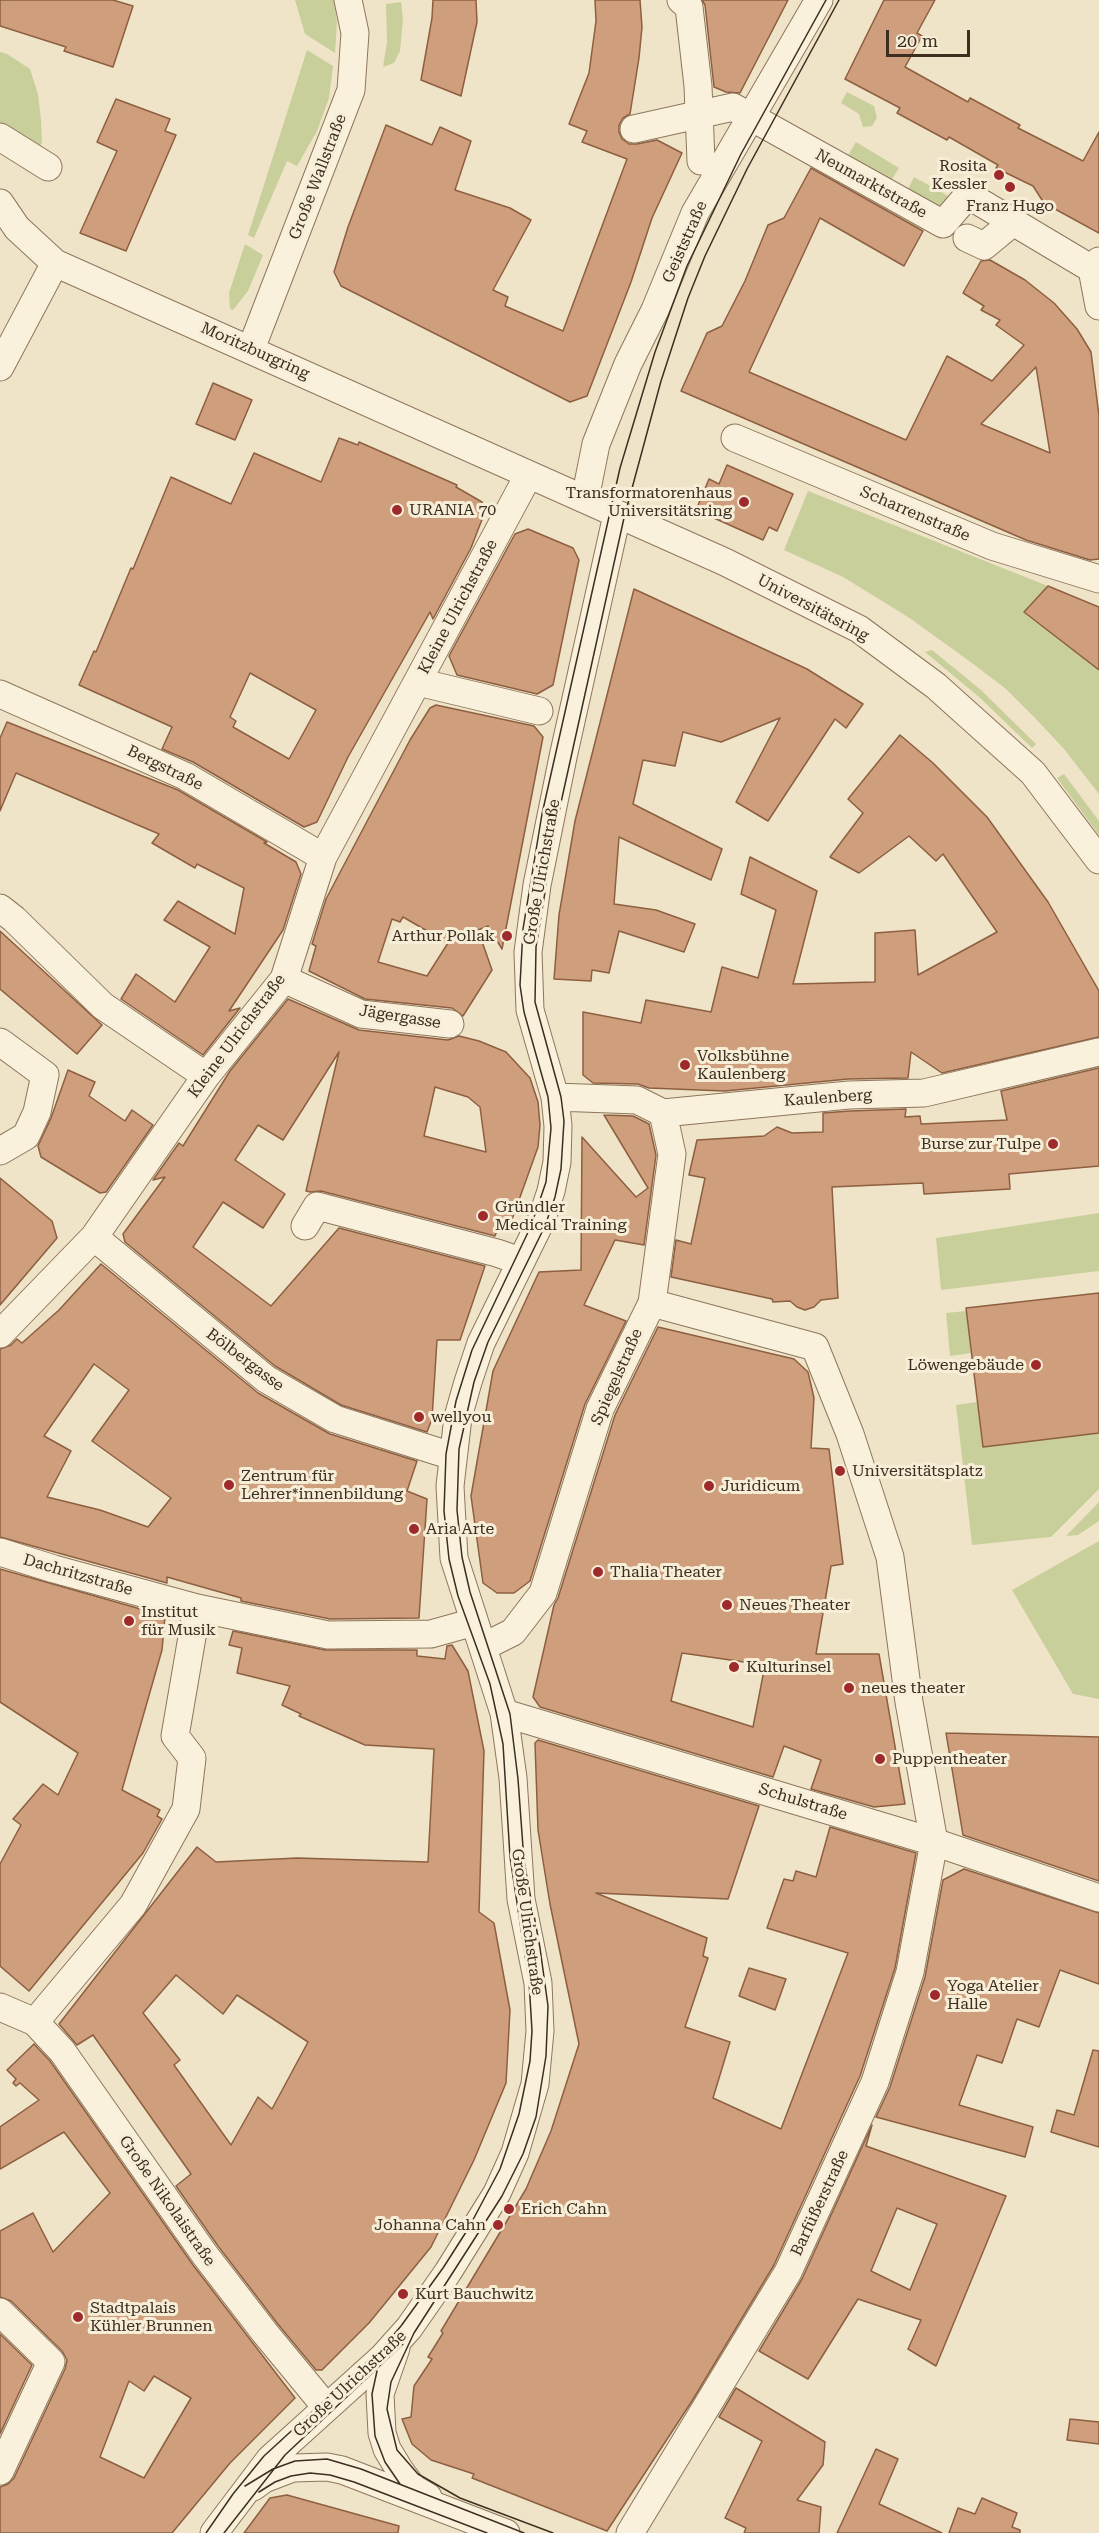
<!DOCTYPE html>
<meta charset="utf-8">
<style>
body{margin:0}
#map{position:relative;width:1099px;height:2533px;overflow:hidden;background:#f0e4c8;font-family:"Roboto Serif",serif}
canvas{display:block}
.scale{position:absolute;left:886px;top:30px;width:84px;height:27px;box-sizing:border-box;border:3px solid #3d2e20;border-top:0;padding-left:8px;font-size:18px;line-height:21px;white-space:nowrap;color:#3d2e20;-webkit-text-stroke:4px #f7eed8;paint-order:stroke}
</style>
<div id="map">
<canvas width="1099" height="2533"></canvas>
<div class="scale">20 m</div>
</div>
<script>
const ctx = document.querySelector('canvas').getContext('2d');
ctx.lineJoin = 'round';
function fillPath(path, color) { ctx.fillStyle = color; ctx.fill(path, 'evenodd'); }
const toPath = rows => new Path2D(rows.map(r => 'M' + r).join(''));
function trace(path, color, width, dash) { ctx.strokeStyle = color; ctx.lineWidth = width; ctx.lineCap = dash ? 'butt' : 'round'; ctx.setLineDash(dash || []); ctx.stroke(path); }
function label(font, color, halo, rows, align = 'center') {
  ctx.font = font + ' "Roboto Serif",serif'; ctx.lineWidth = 6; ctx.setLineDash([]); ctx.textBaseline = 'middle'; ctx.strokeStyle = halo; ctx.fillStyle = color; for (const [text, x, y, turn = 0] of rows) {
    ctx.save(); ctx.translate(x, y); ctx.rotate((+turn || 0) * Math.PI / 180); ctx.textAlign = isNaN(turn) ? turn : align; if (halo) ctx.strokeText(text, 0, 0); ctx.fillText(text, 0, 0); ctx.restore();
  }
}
const green = toPath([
 [295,0,334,0,337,22,335,53,305,34],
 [401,2,403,19,400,51,394,63,383,67,387,42,386,4],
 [307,50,333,66,329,98,317,131,297,166,287,161,254,238,248,235],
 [0,52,7,54,30,69,38,94,41,120,42,143,39,147,0,127],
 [847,92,874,106,877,118,872,126,863,127,859,114,841,103],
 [856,142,899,168,889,184,846,159],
 [914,177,952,198,945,211,907,191],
 [245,244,263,255,248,291,233,310,230,309,229,293],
 [808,491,1048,586,1024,612,1099,670,1099,794,1064,749,1035,718,1006,689,972,663,908,617,843,577,784,550],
 [932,650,981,690,1036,744,1032,748,979,697,925,652],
 [1064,774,1099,821,1099,835,1057,778],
 [1099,1213,1099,1271,941,1290,936,1238],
 [966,1311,971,1353,950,1356,946,1313],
 [977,1402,983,1447,1099,1433,1099,1489,1051,1537,972,1545,956,1405],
 [1099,1502,1099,1521,1078,1535,1066,1536],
 [1099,1541,1099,1699,1073,1694,1012,1590]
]);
const building = toPath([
 [0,0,113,0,133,6,113,67,64,51,66,47,0,26,0,0],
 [433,0,476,0,477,22,461,96,421,80,432,18,433,0],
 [595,0,640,0,642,27,639,58,630,114,623,118,619,125,619,132,622,139,629,144,637,144,657,140,682,153,652,218,631,282,587,396,570,402,341,286,334,272,348,227,386,125,432,145,440,127,471,141,455,190,510,208,531,220,493,290,508,297,505,306,563,331,627,159,582,142,587,131,569,124,589,73,596,21,595,0],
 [702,0,788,0,740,93,726,92,714,87,705,5,702,0],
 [884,0,935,0,917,33,922,36,905,67,968,102,970,98,1020,125,1018,128,1083,161,1099,132,1099,233,1044,203,1033,186,996,168,998,165,949,137,947,140,897,113,900,108,845,79,884,0],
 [116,99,170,119,165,131,176,135,126,251,80,233,117,151,97,142,116,99],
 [811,168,923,231,904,266,820,218,749,372,906,440,947,356,992,381,1024,345,996,325,1000,320,981,310,984,306,963,293,981,261,990,260,1025,280,1054,303,1077,329,1091,352,1099,416,1099,559,1090,560,1026,540,681,391,707,333,722,326,745,281,768,225,784,218,811,168],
 [1036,367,1050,453,981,424,1036,367],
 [213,383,252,400,235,440,196,424,213,383],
 [339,438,358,445,359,442,457,485,456,487,482,502,486,509,471,548,433,619,430,612,348,757,317,822,304,827,193,762,162,749,172,727,79,685,94,651,96,652,131,568,133,569,171,477,231,504,254,453,321,482,339,438],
 [250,673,316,710,289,759,233,727,236,721,230,717,250,673],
 [727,465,793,494,777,531,769,527,763,540,696,510,709,479,719,484,727,465],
 [528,529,573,548,579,560,553,685,537,694,457,675,449,656,515,534,528,529],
 [1048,586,1099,607,1099,670,1024,612,1048,586],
 [634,589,807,669,863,704,846,728,835,719,768,821,736,802,780,718,721,742,683,732,675,766,643,760,633,804,722,849,711,880,619,837,614,904,656,910,695,924,684,952,619,931,609,973,592,970,591,981,554,979,559,915,575,821,634,589],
 [436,705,534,726,543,737,502,949,488,926,478,930,492,970,463,1016,452,1008,365,999,309,971,316,946,312,944,326,899,410,740,430,708,436,705],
 [403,917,448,943,427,976,378,962,392,919,400,922,403,917],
 [7,722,178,790,267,842,264,843,296,862,301,874,283,930,229,1011,240,1008,203,1055,121,999,136,974,175,1002,210,947,164,920,178,901,235,934,244,888,197,864,195,868,152,843,159,834,16,773,0,811,0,738,7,722],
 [900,735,933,763,987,817,1048,902,1099,991,1099,1037,942,1073,911,1052,908,1078,848,1079,725,1091,649,1088,638,1084,593,1083,583,1075,583,1012,641,1023,646,1000,711,1012,722,967,758,978,776,910,741,894,750,857,817,891,793,984,875,982,875,933,915,930,918,975,997,932,943,854,936,861,909,836,859,873,830,857,863,813,848,799,900,735],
 [0,931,102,1025,77,1054,0,989,0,931],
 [288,999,359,1030,448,1040,459,1036,479,1041,506,1052,530,1078,538,1102,540,1125,538,1147,510,1225,500,1223,495,1236,321,1191,310,1192,306,1191,339,1052,283,1140,258,1125,235,1160,285,1194,263,1228,223,1202,193,1247,271,1306,339,1228,485,1266,460,1340,437,1340,432,1419,427,1432,341,1405,275,1366,125,1242,123,1234,165,1177,153,1180,179,1143,183,1146,230,1071,288,999],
 [435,1087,468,1097,480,1107,486,1152,424,1136,435,1087],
 [1099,1068,1099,1166,1009,1174,1010,1189,924,1194,923,1183,832,1187,838,1298,821,1300,814,1307,805,1310,797,1307,790,1301,773,1302,772,1299,671,1277,676,1240,691,1244,705,1178,689,1175,697,1140,764,1136,777,1127,792,1133,823,1132,823,1113,850,1111,906,1109,905,1117,920,1116,921,1124,1007,1120,1001,1091,1099,1068],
 [68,1070,95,1082,89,1096,125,1121,132,1110,153,1125,106,1192,100,1193,41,1157,38,1146,51,1118,68,1070],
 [604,1115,633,1116,649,1124,656,1155,644,1245,615,1240,584,1305,626,1321,585,1404,530,1581,514,1593,497,1593,483,1583,471,1496,493,1371,539,1272,581,1270,582,1137,636,1197,648,1188,604,1115],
 [0,1178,52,1221,57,1238,0,1305,0,1178],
 [101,1264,258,1393,330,1434,417,1461,407,1491,427,1499,419,1618,330,1619,241,1601,241,1598,167,1577,167,1583,0,1537,0,1349,11,1345,17,1339,22,1343,59,1310,101,1264],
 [94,1364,129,1390,92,1441,171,1498,148,1527,100,1510,47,1497,71,1451,44,1436,94,1364],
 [1099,1293,1099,1433,983,1447,966,1308,1099,1293],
 [658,1327,794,1359,808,1372,814,1398,811,1448,829,1449,843,1564,831,1566,816,1654,879,1654,905,1804,874,1807,811,1789,821,1760,784,1746,773,1777,540,1707,533,1697,554,1605,558,1598,615,1415,658,1327],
 [682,1653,765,1665,753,1727,671,1701,682,1653],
 [0,1569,165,1616,162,1650,122,1790,160,1810,157,1816,162,1819,143,1853,29,1991,0,1966,0,1864,21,1825,13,1819,43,1784,58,1795,78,1753,0,1702,0,1569],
 [233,1631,325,1650,417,1650,417,1656,445,1659,447,1646,452,1645,468,1671,484,1751,479,1912,494,1923,510,2010,506,2083,474,2160,431,2247,369,2323,322,2370,316,2370,277,2323,218,2246,176,2186,191,2174,93,2035,77,2045,59,2024,197,1847,216,1862,297,1858,428,1862,434,1749,365,1745,299,1716,301,1714,282,1705,290,1686,237,1673,242,1648,229,1645,233,1631],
 [176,1975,223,2014,237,1995,308,2042,272,2109,258,2097,231,2145,174,2065,180,2060,143,2013,176,1975],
 [946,1733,1099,1737,1099,1881,963,1835,946,1733],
 [538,1740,759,1806,728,1899,596,1893,707,1938,703,1956,708,1958,685,2027,730,2042,713,2098,781,2129,848,1953,767,1928,784,1879,793,1881,796,1871,816,1877,830,1827,916,1853,895,1968,860,2076,774,2265,692,2401,607,2531,472,2478,474,2474,431,2460,412,2444,402,2419,411,2417,414,2386,432,2359,428,2357,443,2333,441,2331,526,2189,551,2131,579,2044,550,1904,538,1830,535,1743,538,1740],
 [964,1869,1099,1913,1099,1984,1060,1970,1039,2027,1017,2019,1002,2063,977,2055,959,2105,1033,2127,1025,2157,876,2117,890,2087,925,1977,943,1880,964,1869],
 [749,1968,786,1979,775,2010,739,1996,749,1968],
 [34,2044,50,2061,193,2265,295,2398,230,2463,172,2533,0,2533,0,2487,8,2484,14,2478,65,2369,67,2360,62,2351,11,2301,0,2297,0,2231,33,2213,53,2252,110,2193,64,2132,0,2169,0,2127,39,2100,20,2083,16,2086,13,2083,16,2079,7,2070,34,2044],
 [154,2376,191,2398,144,2478,100,2457,129,2381,144,2391,154,2376],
 [1093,2050,1099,2051,1099,2147,1051,2132,1057,2110,1074,2115,1093,2050],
 [872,2125,866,2146,1006,2196,936,2366,908,2349,921,2320,858,2299,808,2379,759,2351,802,2279,872,2125],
 [897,2208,937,2224,910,2290,871,2271,897,2208],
 [0,2334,32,2365,0,2434,0,2334],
 [736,2388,825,2442,823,2465,797,2500,821,2507,819,2533,744,2533,746,2528,725,2518,762,2441,719,2417,736,2388],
 [1070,2419,1099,2422,1099,2444,1067,2440,1070,2419],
 [876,2449,898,2459,879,2504,942,2533,837,2533,876,2449],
 [287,2495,399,2526,398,2533,244,2533,270,2498,287,2495],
 [982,2498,1017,2513,1012,2527,1020,2530,1020,2533,949,2533,958,2508,975,2514,982,2498]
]);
const minor = toPath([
 [681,0,689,7,698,86,701,161],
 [634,129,733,107,943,224,968,195,1092,269],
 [0,137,48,167],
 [0,203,17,228,55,263,725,562,859,629,936,686,1033,773,1099,860],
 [967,238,984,246,1013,222],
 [1099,261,1092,269,1099,306],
 [251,349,351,90,355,33,348,0],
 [0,367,55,263],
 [735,438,992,546,1099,579],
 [585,499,596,444,628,364,655,310,695,213,819,0],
 [418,682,539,711],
 [0,694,185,776,323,857],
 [0,908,14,919,103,1006,206,1076],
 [284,979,361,1014,450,1024],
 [0,1042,45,1075,37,1112,26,1136,0,1151],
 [555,1097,637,1100,663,1113,849,1095,924,1093,1099,1052],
 [305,1226,317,1206,497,1253,520,1261],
 [94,1237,266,1379,335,1419,452,1456],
 [0,1334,94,1237,206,1076,284,979,323,857,528,476],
 [0,1552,54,1569,197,1608,328,1635,431,1634,474,1622],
 [483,1647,513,1632,543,1593,600,1409,652,1303,672,1154,663,1113],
 [504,1713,934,1842,1099,1898],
 [0,2007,35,2022,62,2051,205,2255,265,2333,326,2407],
 [35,2022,133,1905,186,1809,192,1758,175,1736,197,1608],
 [0,2312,51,2362,0,2471],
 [396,2348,380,2394,382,2433,387,2449,399,2469,413,2488,428,2497],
 [253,2487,264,2479,293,2468,327,2467,342,2470,506,2533],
 [214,2533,270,2459,383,2357,409,2328,448,2272,497,2193,515,2153,535,2084,540,2031,538,1983,521,1899,513,1778,504,1713,454,1558,450,1486,458,1417,468,1382,481,1343,541,1221,551,1191,557,1162,558,1126,555,1097,530,1010,528,952,537,885,563,757,617,515],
 [630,2533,788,2272,875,2082,910,1972,934,1842,909,1702,890,1557,850,1434,815,1347,652,1303]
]);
const tram = toPath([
 [377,2371,372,2394,375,2436,385,2462,400,2484],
 [245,2486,273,2469,295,2461,327,2459,361,2469,524,2533],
 [259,2492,275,2482,291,2476,310,2473,330,2475,354,2482,487,2533],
 [206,2533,233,2494,264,2456,384,2346,401,2326,443,2268,468,2229,500,2169,519,2114,530,2061,532,2031,529,1981,510,1857,503,1744,490,1684,458,1596,449,1559,444,1511,446,1454,456,1401,472,1350,531,1226,546,1182,551,1128,548,1097,524,1012,520,985,523,929,542,814,620,468,655,352,687,266,741,154,826,0],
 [224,2533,285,2455,403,2344],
 [553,2533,460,2498,418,2474,397,2450,387,2409,391,2382,414,2333,502,2196,523,2154,536,2117,546,2056,548,2006,540,1948,524,1861,518,1779,510,1714,470,1592,462,1557,457,1510,459,1449,474,1382,488,1342,545,1226,555,1197,561,1169,564,1121,561,1097,535,1002,536,947,556,825,624,518,661,381,688,298,705,256,747,169,839,0]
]);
const markers = [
 [999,175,6,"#9e2a2b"],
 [1010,187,6,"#9e2a2b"],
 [744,502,6,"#9e2a2b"],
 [397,510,6,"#9e2a2b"],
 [507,936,6,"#9e2a2b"],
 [685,1065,6,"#9e2a2b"],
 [1053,1144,6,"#9e2a2b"],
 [483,1216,6,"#9e2a2b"],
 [1036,1365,6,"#9e2a2b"],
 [419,1417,6,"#9e2a2b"],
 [840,1471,6,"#9e2a2b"],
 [229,1485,6,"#9e2a2b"],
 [709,1486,6,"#9e2a2b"],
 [414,1529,6,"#9e2a2b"],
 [598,1572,6,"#9e2a2b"],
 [727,1605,6,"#9e2a2b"],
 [129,1621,6,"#9e2a2b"],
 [734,1667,6,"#9e2a2b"],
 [849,1688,6,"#9e2a2b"],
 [880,1759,6,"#9e2a2b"],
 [935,1995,6,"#9e2a2b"],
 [509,2209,6,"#9e2a2b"],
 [498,2225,6,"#9e2a2b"],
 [403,2294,6,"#9e2a2b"],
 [78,2317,6,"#9e2a2b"]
];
const poiNames = [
 ["Rosita",987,166,"right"],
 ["Kessler",987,184,"right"],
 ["Franz Hugo",1010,206,"center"],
 ["Transformatorenhaus",732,493,"right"],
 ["Universitätsring",732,511,"right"],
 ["URANIA 70",409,510],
 ["Arthur Pollak",495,936,"right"],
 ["Volksbühne",697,1056],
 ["Kaulenberg",697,1074],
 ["Burse zur Tulpe",1041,1144,"right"],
 ["Gründler",495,1207],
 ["Medical Training",495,1225],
 ["Löwengebäude",1024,1365,"right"],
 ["wellyou",431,1417],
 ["Universitätsplatz",852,1471],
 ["Zentrum für",241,1476],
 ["Lehrer*innenbildung",241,1494],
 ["Juridicum",721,1486],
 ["Aria Arte",426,1529],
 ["Thalia Theater",610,1572],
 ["Neues Theater",739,1605],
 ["Institut",141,1612],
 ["für Musik",141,1630],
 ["Kulturinsel",746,1667],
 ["neues theater",861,1688],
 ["Puppentheater",892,1759],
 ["Yoga Atelier",947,1986],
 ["Halle",947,2004],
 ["Erich Cahn",521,2209],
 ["Johanna Cahn",486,2225,"right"],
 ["Kurt Bauchwitz",415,2294],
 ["Stadtpalais",90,2308],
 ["Kühler Brunnen",90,2326]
];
const streetNames = [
 ["Große Wallstraße",318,177,-69],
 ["Neumarktstraße",871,184,29],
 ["Geiststraße",685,242,-66],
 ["Moritzburgring",255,351,24],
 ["Scharrenstraße",915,514,23],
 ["Kleine Ulrichstraße",458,607,-62],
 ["Universitätsring",813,608,28],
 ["Bergstraße",165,768,26],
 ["Große Ulrichstraße",542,872,-80],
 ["Jägergasse",400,1017,9],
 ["Kleine Ulrichstraße",237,1036,-53],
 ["Kaulenberg",828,1098,-4],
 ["Bölbergasse",245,1360,37],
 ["Spiegelstraße",617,1377,-66],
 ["Dachritzstraße",78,1575,16],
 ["Schulstraße",803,1802,17],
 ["Große Ulrichstraße",527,1922,82],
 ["Große Nikolaistraße",167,2201,55],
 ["Barfüßerstraße",820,2203,-65],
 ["Große Ulrichstraße",350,2384,-43]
];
fillPath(green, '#c9cf9b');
fillPath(building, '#cf9f7d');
trace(building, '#8d5f41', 1.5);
trace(minor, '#8d765c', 29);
trace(minor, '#faf1dc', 27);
trace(tram, '#3d2e20', 1.5);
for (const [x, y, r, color] of markers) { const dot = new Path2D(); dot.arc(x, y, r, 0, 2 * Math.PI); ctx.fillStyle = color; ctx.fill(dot); trace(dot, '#f7eed8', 2); }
label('16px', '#3d2e20', '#f7eed8', poiNames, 'left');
label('16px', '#3d2e20', '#f7eed8', streetNames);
</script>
